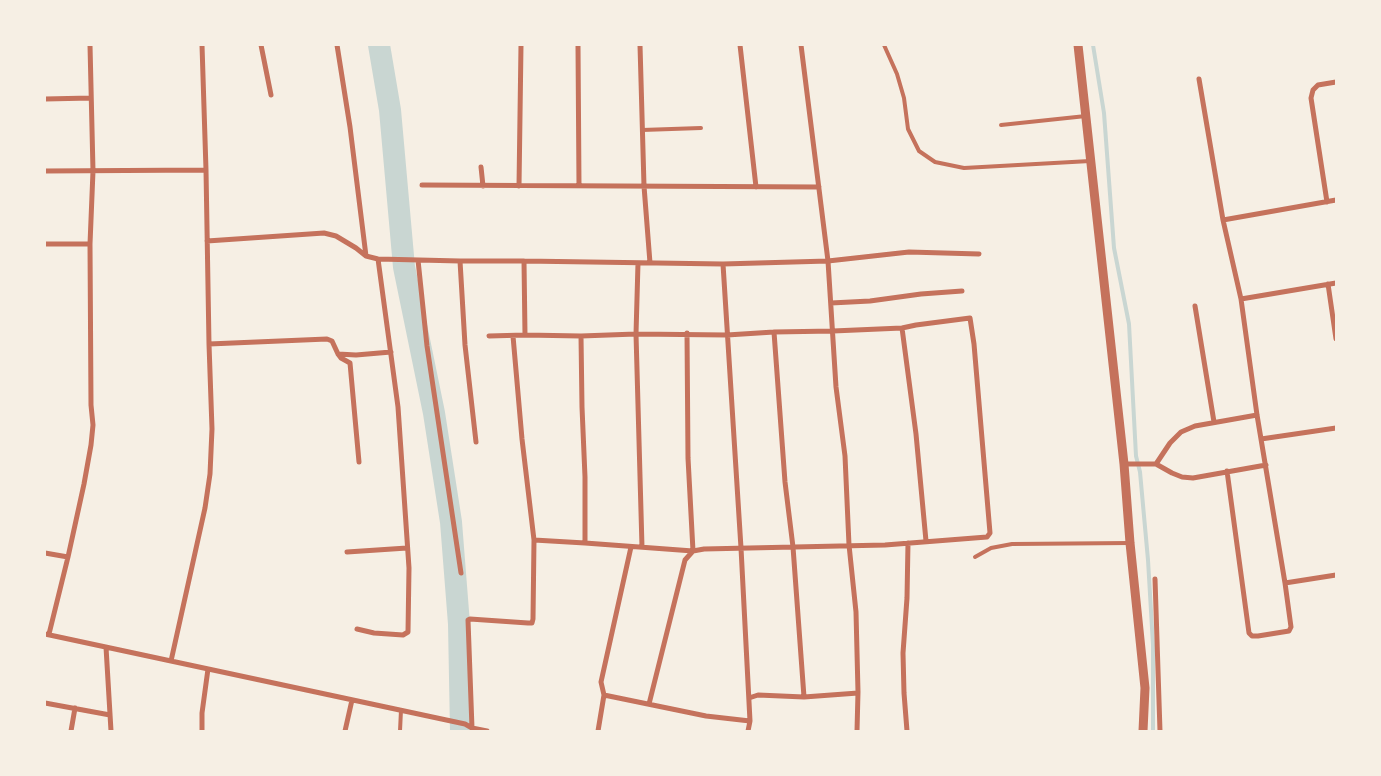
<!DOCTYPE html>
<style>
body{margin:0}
#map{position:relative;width:1381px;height:776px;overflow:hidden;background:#f6efe4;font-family:"Golos Text",sans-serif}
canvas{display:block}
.frame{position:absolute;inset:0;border:46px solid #f6efe4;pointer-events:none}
</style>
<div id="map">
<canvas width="1381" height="776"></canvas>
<div class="frame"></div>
</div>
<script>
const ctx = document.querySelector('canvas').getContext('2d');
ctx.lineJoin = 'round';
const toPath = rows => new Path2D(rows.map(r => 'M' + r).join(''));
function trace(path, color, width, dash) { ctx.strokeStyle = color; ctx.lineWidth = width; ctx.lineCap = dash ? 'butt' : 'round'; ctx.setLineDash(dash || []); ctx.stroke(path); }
const stream = toPath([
 [1093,45,1104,113,1114,248,1129,324,1136,456,1140,472,1148,560,1153,645,1153,731]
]);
const river = toPath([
 [379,45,390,110,404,267,434,413,451,522,459,624,461,731]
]);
const service = toPath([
 [884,45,897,74,904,98,908,129,919,151,935,162,964,168,1090,161],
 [1001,125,1086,116],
 [642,130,701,128],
 [975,557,991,548,1012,544,1130,543],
 [400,731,401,710]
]);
const minor = toPath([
 [261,45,271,95],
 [337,45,350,127,366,256],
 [578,45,579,186],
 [640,45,644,186,650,263],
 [740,45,756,187],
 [801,45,828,261,836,387,845,456,849,545,856,612,858,692,857,731],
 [1199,79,1223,220,1241,299,1257,415,1285,583,1291,627,1289,631,1258,636,1252,636,1249,633,1227,471],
 [45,99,91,98],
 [481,167,483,186],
 [45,171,206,170],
 [422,185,819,187],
 [519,186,521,45],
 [1327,202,1311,98,1313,90,1318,85,1336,82],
 [1223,220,1336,200],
 [207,241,324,233,336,236,356,248,366,256,378,259,460,261,524,261,723,264,828,261,909,252,979,254],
 [45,244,90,244],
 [418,260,427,346,461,573],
 [460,261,465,345,476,442],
 [524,261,525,335],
 [638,263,636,334,642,547],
 [723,264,741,548,750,721,748,731],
 [1328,284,1336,339],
 [1241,299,1336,283],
 [831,303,870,301,921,294,962,291],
 [1195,306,1214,422],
 [902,328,916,434,926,541],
 [774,332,785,482,793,547,804,697],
 [489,336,525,335,581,336,636,334,727,335,774,332,833,331,902,328,916,325,970,318,974,344,990,533,987,537,885,545,704,549,693,551,585,543,534,540],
 [581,336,582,407,585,477,585,543],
 [209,344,327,339,332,341,338,354,341,358,350,363,359,462],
 [338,354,356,355,391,352],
 [1261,439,1336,428],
 [1124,464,1156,464,1170,443,1181,432,1195,426,1257,415],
 [1156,464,1172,473,1182,477,1193,478,1266,465],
 [347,552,407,548],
 [45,553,68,557],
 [1155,579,1160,731],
 [1285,583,1336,575],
 [357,629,374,633,403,635,408,632,409,568,398,407,378,259],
 [45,634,465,724,472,728,487,731],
 [49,634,68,557,84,484,91,445,93,425,91,405,90,244,93,171,90,45],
 [106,647,111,731],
 [171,661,205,508,210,474,212,429,209,344,206,170,202,45],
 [604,695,706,716,750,721],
 [749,698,758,695,804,697,858,693],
 [45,703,110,715],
 [649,704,685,560,693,551,688,458,687,333],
 [472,728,468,620,470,619,528,623,532,623,533,619,534,540,522,439,513,336],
 [71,731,75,708],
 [202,731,202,713,208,669],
 [345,731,352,700],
 [598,731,604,695,601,682,631,547],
 [907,731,904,693,903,653,907,598,908,543]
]);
const tertiary = toPath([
 [1078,45,1124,464,1130,543,1145,688,1143,731]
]);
trace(stream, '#c9d6d2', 4);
trace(river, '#c9d6d2', 22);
trace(service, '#c5725c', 4);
trace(minor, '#c5725c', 5);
trace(tertiary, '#c5725c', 9);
</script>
